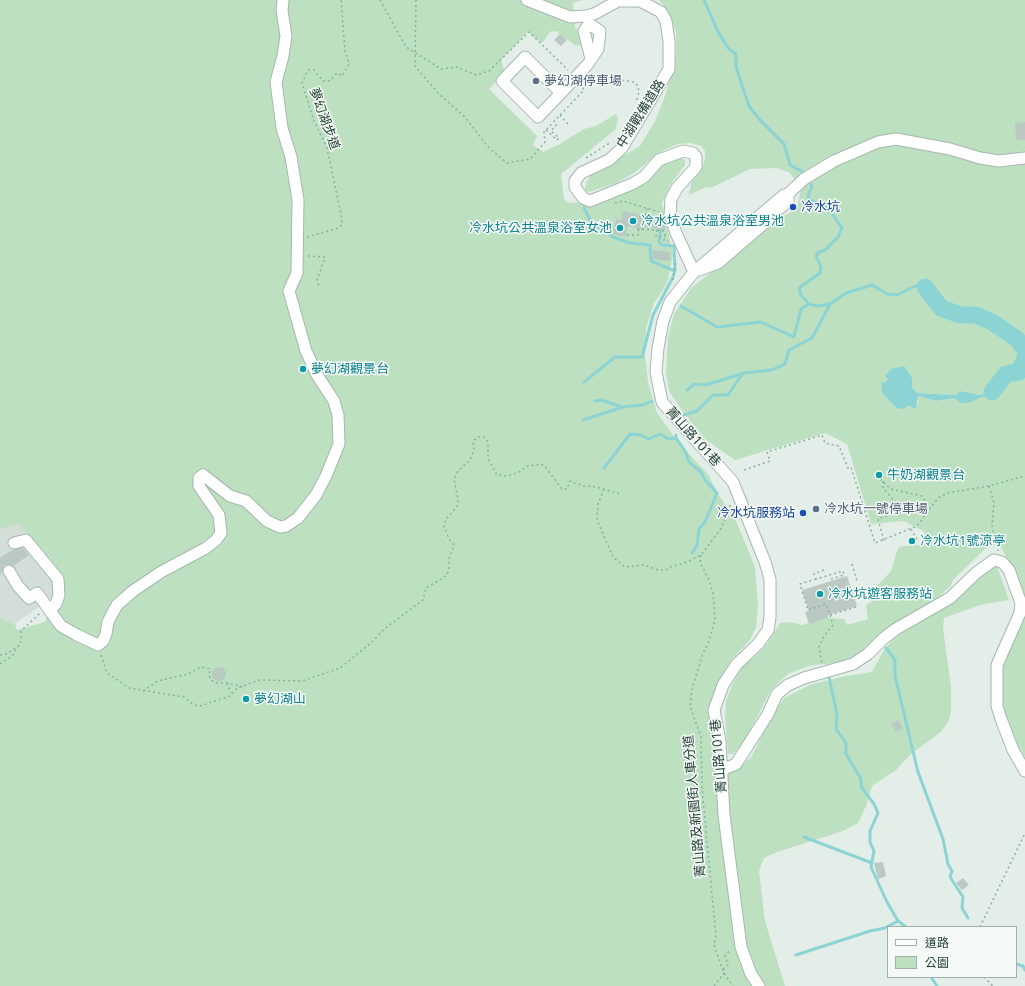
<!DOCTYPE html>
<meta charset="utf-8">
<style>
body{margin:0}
#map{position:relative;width:1025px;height:986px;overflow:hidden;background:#e4eee8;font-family:"Noto Sans","Noto Sans TC",sans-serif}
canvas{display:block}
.legend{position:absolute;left:887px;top:926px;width:130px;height:52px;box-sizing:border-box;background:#f5faf7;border:1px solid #a1b0a9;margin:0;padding:5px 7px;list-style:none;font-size:12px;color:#234134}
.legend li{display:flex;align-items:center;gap:8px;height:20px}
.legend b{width:20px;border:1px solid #a1b0a9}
</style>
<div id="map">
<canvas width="1025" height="986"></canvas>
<ul class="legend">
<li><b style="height:5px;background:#fff"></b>道路</li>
<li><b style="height:11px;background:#bde0c1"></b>公園</li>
</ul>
</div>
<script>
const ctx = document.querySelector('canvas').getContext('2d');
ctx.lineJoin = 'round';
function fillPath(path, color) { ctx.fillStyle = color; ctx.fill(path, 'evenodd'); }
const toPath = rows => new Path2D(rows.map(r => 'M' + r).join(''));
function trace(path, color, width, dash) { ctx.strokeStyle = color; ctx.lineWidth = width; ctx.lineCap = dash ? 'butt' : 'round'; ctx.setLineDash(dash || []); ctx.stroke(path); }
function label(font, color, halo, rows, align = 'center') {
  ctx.font = font + ' "Noto Sans","Noto Sans TC",sans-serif'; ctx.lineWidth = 3; ctx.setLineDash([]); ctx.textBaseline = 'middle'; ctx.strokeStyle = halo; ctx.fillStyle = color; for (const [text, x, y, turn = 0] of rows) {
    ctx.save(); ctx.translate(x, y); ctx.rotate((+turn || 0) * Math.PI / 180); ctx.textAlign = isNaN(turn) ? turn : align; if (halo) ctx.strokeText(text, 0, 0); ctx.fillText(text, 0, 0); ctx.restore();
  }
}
const built = toPath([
 [19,524,63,582,55,595,15,624,0,618,0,530]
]);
const green = toPath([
 [0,0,583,0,573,3,575,28,583,36,581,45,576,46,556,31,550,32,542,43,528,32,501,60,505,73,489,89,537,136,533,145,543,152,560,144,584,129,596,126,616,114,618,118,616,129,561,174,564,199,568,203,582,202,618,194,636,188,649,179,659,167,680,158,685,160,685,165,672,182,662,203,673,254,668,280,662,292,654,303,646,328,645,355,648,382,657,413,678,442,708,474,720,497,734,516,755,567,758,607,756,627,750,640,731,660,716,687,708,711,713,743,715,775,736,771,752,756,769,721,784,698,812,684,846,676,872,672,885,648,896,637,954,599,984,571,997,566,1009,600,980,605,944,618,943,628,951,686,951,712,948,722,941,732,911,754,896,770,872,786,866,806,858,823,843,831,777,852,764,858,759,871,765,921,785,986,0,986,0,618,15,624,17,630,45,622,55,595,63,582,19,524,0,530],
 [659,0,1025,0,1025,757,1013,737,1002,711,1002,661,1024,614,1009,562,1001,547,992,546,984,550,953,580,950,587,937,598,882,632,859,654,841,662,808,666,788,674,771,690,745,740,733,754,728,754,725,717,726,701,732,685,742,667,756,656,767,644,780,623,790,622,802,625,828,618,844,619,847,625,868,619,866,605,872,602,867,589,879,584,891,571,898,548,903,546,913,546,921,544,928,539,923,531,904,521,871,524,847,444,825,433,735,460,706,440,683,412,669,391,666,373,668,337,674,314,691,288,775,222,797,208,801,188,790,173,777,168,750,169,711,188,706,187,689,195,692,181,702,168,705,159,705,151,701,146,691,143,678,144,660,152,634,173,616,183,589,192,585,191,586,183,591,175,640,146,655,121,664,99,676,59,676,32,669,12],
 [912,377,912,387,917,393,956,395,962,391,980,395,990,393,961,403,954,398,936,401,918,396,918,404,916,406,896,408,882,393,881,383,886,382,888,379]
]);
const water = toPath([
 [904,366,912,378,912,387,917,393,956,395,961,391,980,395,992,392,969,403,961,403,954,398,936,401,918,396,916,409,909,406,903,409,896,408,882,393,881,383,886,382,888,379,885,376,891,369]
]);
const stream = toPath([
 [704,0,718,32,729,49,736,54,736,67,749,106,760,120,784,144,790,165,803,172],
 [810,183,812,186,808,195,809,199,828,208,842,228,838,237,825,250,819,252,816,256,821,267,820,273,799,288,801,295,809,304,818,306,830,304,846,293,872,285,887,294,897,295,915,286,925,287],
 [584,208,593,225,601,228,613,237,630,243,650,245,651,261,675,271],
 [681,306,717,327,761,322,794,337,801,309,809,304],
 [584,382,615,357,642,357,653,315,672,279,675,271,674,246,662,245,659,242,661,226],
 [687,390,694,384,706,385,744,373,772,370,785,364,789,350,812,338,830,304],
 [595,401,601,400,622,407],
 [684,415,697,411,713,395,728,395,743,373],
 [583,420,623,407,643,405,652,401],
 [676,435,676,438,685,451,689,462,701,472,705,480,717,493,705,522,699,529,697,545,692,553],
 [604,468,630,434,641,435,649,439,660,434,668,439,676,438],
 [886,648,895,660,895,676,918,772,943,839,948,864,952,871,950,877,963,897,962,908,968,918],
 [829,677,837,714,836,729,846,743,846,754,860,777,862,788,874,804,878,813,870,831,870,842,874,851,871,867,887,902,898,921,906,927],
 [804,837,872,863],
 [796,955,870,931,885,928,898,921],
 [1016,964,1023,966,1025,970],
 [931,977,937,986]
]);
const river = toPath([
 [925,287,941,308,960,315,976,315,992,322,1017,339,1025,350],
 [992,392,1006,374,1019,372,1025,358]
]);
const building = toPath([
 [560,34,567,40,561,46,554,40],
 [1025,122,1025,140,1016,140,1015,123],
 [623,211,646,216,645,219,665,221,665,230,641,226,640,229,627,226,626,237,613,234,616,219,621,220],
 [653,250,670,252,670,261,652,259],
 [23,548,29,555,13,566,5,565,0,575,0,558,12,550],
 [847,576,857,606,828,615,828,618,809,624,805,612,809,611,802,590],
 '212 674a7 7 0 1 1 14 0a7 7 0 1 1-14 0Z',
 [898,720,903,728,896,732,891,724],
 [883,862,886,876,878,879,874,863],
 [963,878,969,885,962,890,956,883]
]);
const path = toPath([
 [380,0,406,47,441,69,456,67,476,75,489,71,529,32,568,70],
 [416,0,415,66,438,93,465,117,488,147,507,163,530,159,545,142,544,132,584,90,583,88,596,77,635,82,638,87,639,92,636,103],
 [560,115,568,124],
 [546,130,557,140,559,138,551,131,558,123],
 [586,158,611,142],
 [615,203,623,201,659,212],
 [637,229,657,230,656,237,665,237],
 [642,230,647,208],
 [657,230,665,231],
 [665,234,664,241,668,241],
 [627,235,638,235,639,229],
 [307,237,339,228,342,224,342,219,327,148,314,121,302,83,308,70,314,70,323,81,330,81,337,73,342,76,349,64,345,51,341,0],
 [308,256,325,257,317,280,319,287],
 [673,280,676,260],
 [744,470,770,461,767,452,822,435,825,443,839,446,848,468,851,467,875,543,917,526,938,498,947,493,989,486,1025,476],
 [880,479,891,489,922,496,930,509],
 [883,481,883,488,896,503,900,512,878,519,884,541],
 [989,486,994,503,992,526,998,551],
 [604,489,598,504,597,520,613,557,625,567,644,565,658,570,666,570,670,567,687,562,701,555,720,530,730,509,730,502],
 [911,529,918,541],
 [701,555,700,562,709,580,713,593,715,620,708,644,703,653,692,689,690,706,701,737,702,789,716,936,714,945,724,973,733,986],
 [852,564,857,581],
 [824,570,814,574,816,579,843,571,844,575,831,579],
 [816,579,800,584,808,610,826,604,828,609,833,625,824,636,819,647,822,663],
 [830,615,856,607],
 [0,655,7,654,20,645],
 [101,655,107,673,129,688,184,697,194,705,200,706,230,696,237,688,260,680,302,681,340,668,371,643,384,629,423,600,426,588,446,576,449,570,449,559,454,545,449,539,444,526,446,519,457,507,458,500,454,479,458,471,470,460,474,451,473,441,478,437,484,437,488,442,488,459,497,475,508,476,519,472,528,466,541,464,546,468,562,489,567,489,570,481,572,482,584,486,596,487,621,494],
 [0,664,13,655,21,641,21,631,40,613],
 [227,683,231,693],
 [143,691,158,681,188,674,201,667,210,669,209,675,211,680,216,683,227,683,244,687],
 [980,927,1025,833],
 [984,977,993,986],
 [714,986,724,973,724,968,728,965,725,955,731,950]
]);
const minor = toPath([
 [527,0,570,17,586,16,594,14,618,1,640,1,661,12,666,21,669,41,669,69,622,148,609,160,581,173,575,181,575,187,583,198,590,201,632,184,644,177,659,160,683,151,693,153,696,157,696,167,677,188,671,199,670,215,676,233,694,272],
 [589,24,584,31,591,59],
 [525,57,561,93,538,117,502,81,525,57],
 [561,93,588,64,598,49,600,31,589,24],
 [766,216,780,208,788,201,788,194],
 [699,270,718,263,776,213],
 [14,543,26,540,58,579,59,595,56,604,49,610],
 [9,571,18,586,29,598,37,593,61,626,77,635,98,645,103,641,106,634,108,622,112,614,117,605,133,591,161,572,206,548,216,540,221,533,219,515,199,486,199,478,203,475,230,496,246,501,267,521,280,527,286,526,298,518,316,495,326,476,339,444,338,415,334,401,317,375,306,351,289,291,297,273,298,200,291,157,282,128,276,82,283,56,286,36,282,10,283,0],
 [722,770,736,764,768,714,777,694,788,685,804,678,853,664,868,654,884,638,896,629,950,598,976,573,994,560,1002,562,1009,570,1021,603,1020,613,997,665,997,706,1001,719,1013,750,1025,771],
 [759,986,751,974,741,947,724,815,720,741,714,710,723,685,736,665,758,644,768,630,770,617,770,579,765,562,733,482,662,402,656,372,658,348,663,321,670,302,694,272,784,195,788,194,804,179,834,161,878,142,896,139,950,149,980,158,999,161,1025,158]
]);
const markers = [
 [536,81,4,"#5c6f8a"],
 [793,207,4,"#1a4fb4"],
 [633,221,4,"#0f9aa8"],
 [620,228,4,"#0f9aa8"],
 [303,369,4,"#0f9aa8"],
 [879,475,4,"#0f9aa8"],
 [816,509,4,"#5c6f8a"],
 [803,513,4,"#1a4fb4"],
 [912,541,4,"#0f9aa8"],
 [820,594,4,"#0f9aa8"],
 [246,699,4,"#0f9aa8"]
];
const serviceNames = [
 ["夢幻湖停車場",544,81],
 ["冷水坑一號停車場",824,509]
];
const streetNames = [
 ["中湖戰備道路",641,114,-58],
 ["夢幻湖步道",324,119,70],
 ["菁山路101巷",693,437,48],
 ["菁山路101巷",719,756,-95],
 ["菁山路及新園街人車分道",695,806,-95]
];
const transitNames = [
 ["冷水坑",801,207],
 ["冷水坑服務站",795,513,"right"]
];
const cultureNames = [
 ["冷水坑公共溫泉浴室男池",641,221],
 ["冷水坑公共溫泉浴室女池",612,228,"right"],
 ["夢幻湖觀景台",311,369],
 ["牛奶湖觀景台",887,475],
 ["冷水坑1號涼亭",920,541],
 ["冷水坑遊客服務站",828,594],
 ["夢幻湖山",254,699]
];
fillPath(built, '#d2ded7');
fillPath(green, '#bde0c1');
fillPath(water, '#8cd4d4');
trace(stream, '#8cd4d4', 3);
trace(river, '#8cd4d4', 17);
fillPath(building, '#bac9c1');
trace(minor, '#a6b7ae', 13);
trace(path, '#84b39d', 1.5, [2, 3]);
trace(minor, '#fff', 11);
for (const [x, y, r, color] of markers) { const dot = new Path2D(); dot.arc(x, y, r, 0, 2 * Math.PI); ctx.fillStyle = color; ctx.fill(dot); trace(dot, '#f5faf7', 1.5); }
label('13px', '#4e5e75', '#f5faf7', serviceNames, 'left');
label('13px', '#234134', '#f5faf7', streetNames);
label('13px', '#164399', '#f5faf7', transitNames, 'left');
label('13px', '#0d838f', '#f5faf7', cultureNames, 'left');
</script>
